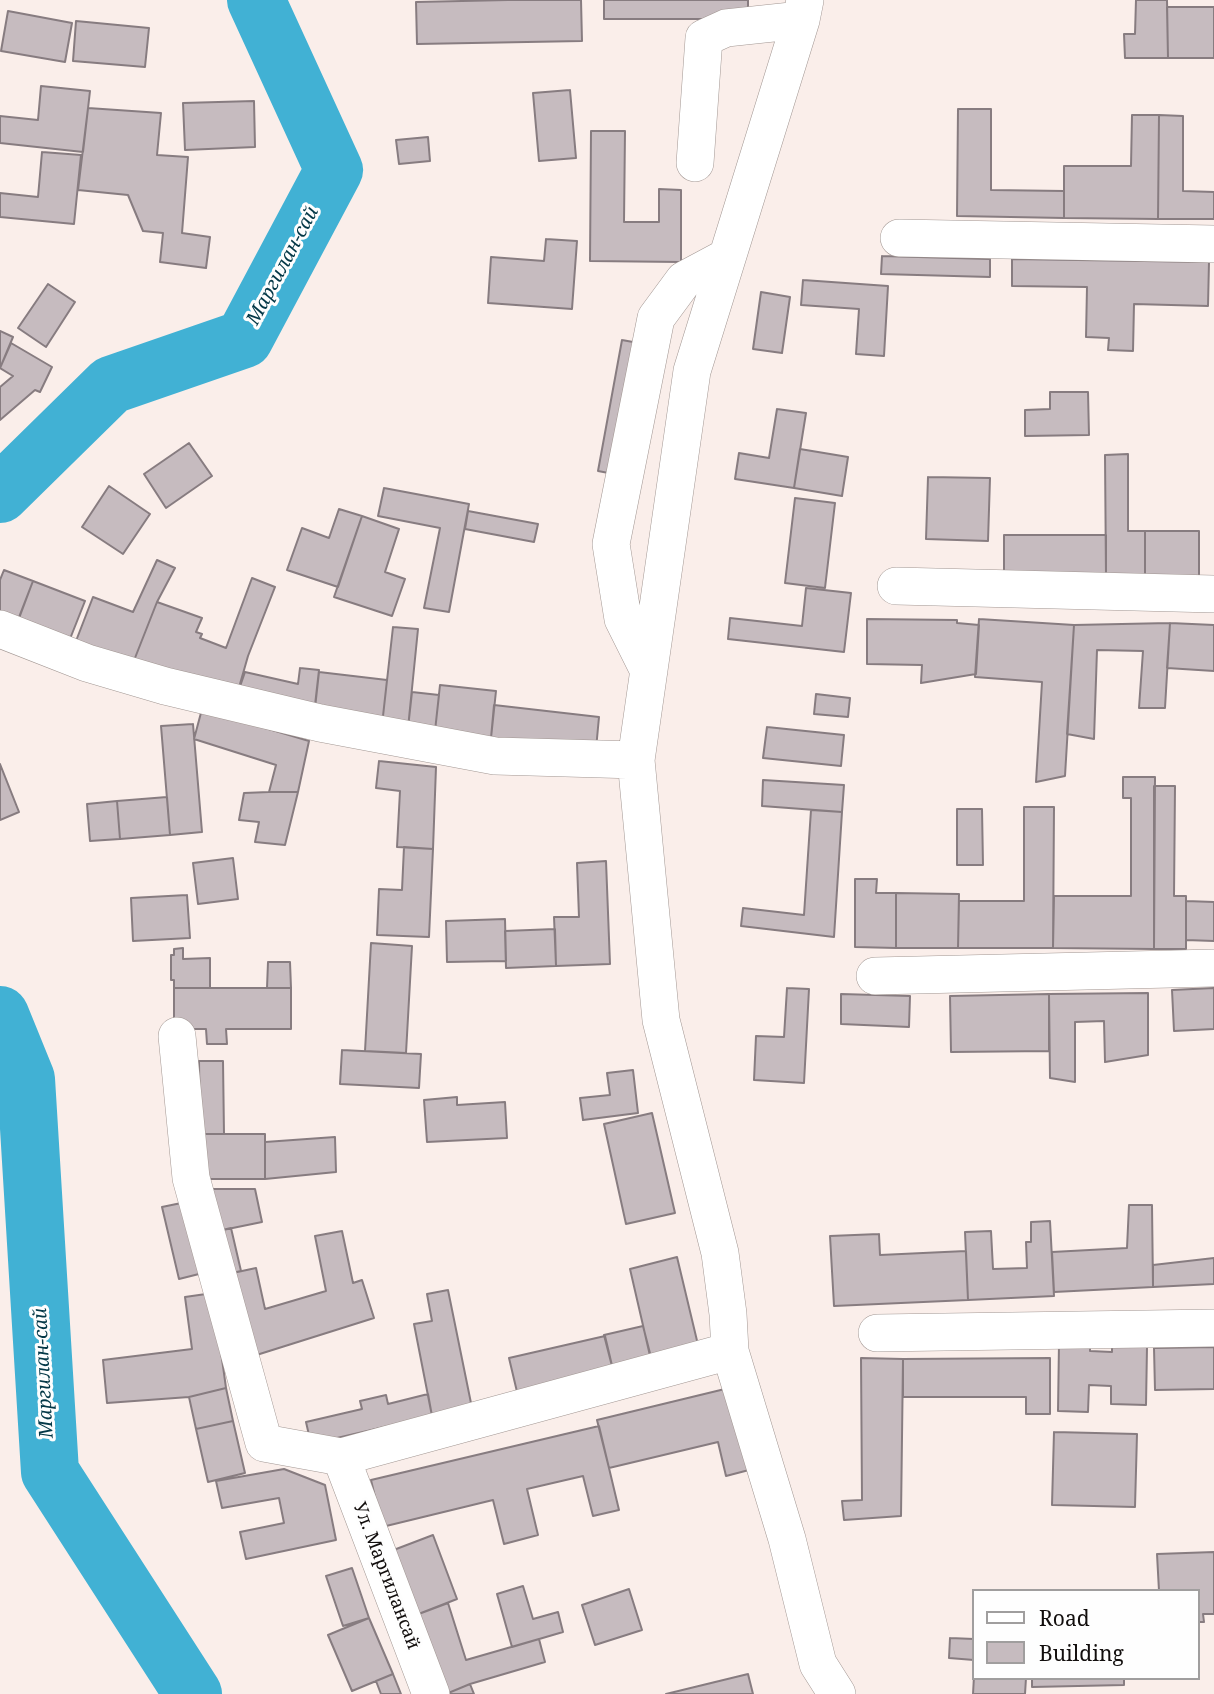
<!DOCTYPE html>
<meta charset="utf-8">
<style>
body{margin:0}
#map{position:relative;width:1214px;height:1694px;overflow:hidden;background:#faeeea;font-family:"Noto Serif",serif}
canvas{display:block}
.legend{position:absolute;left:972px;top:1589px;width:228px;height:91px;box-sizing:border-box;background:#fefefe;border:2px solid #a09e9e;margin:0;padding:9px 12px;list-style:none;font-size:21px;color:#120e0d}
.legend li{display:flex;align-items:center;gap:14px;height:35px}
.legend b{width:35px;border:2px solid #a09e9e}
</style>
<div id="map">
<canvas width="1214" height="1694"></canvas>
<ul class="legend">
<li><b style="height:9px;background:#fff"></b>Road</li>
<li><b style="height:19px;background:#c6bbbf"></b>Building</li>
</ul>
</div>
<script>
const ctx = document.querySelector('canvas').getContext('2d');
ctx.lineJoin = 'round';
const toPath = rows => new Path2D(rows.map(r => 'M' + r).join(''));
function trace(path, color, width, dash) { ctx.strokeStyle = color; ctx.lineWidth = width; ctx.lineCap = dash ? 'butt' : 'round'; ctx.setLineDash(dash || []); ctx.stroke(path); }
function fillPath(path, color) { ctx.fillStyle = color; ctx.fill(path, 'evenodd'); }
function label(font, color, halo, rows, align = 'center') {
  ctx.font = font + ' "Noto Serif",serif'; ctx.lineWidth = 6; ctx.setLineDash([]); ctx.textBaseline = 'middle'; ctx.strokeStyle = halo; ctx.fillStyle = color; for (const [text, x, y, turn = 0] of rows) {
    ctx.save(); ctx.translate(x, y); ctx.rotate((+turn || 0) * Math.PI / 180); ctx.textAlign = isNaN(turn) ? turn : align; if (halo) ctx.strokeText(text, 0, 0); ctx.fillText(text, 0, 0); ctx.restore();
  }
}
const river = toPath([
 [0,494,111,385,244,339,334,170,256,0],
 [0,1015,26,1079,50,1472,193,1694]
]);
const building = toPath([
 [508,0,581,0,582,41,417,44,416,2,508,0],
 [604,0,748,0,748,19,604,19,604,0],
 [1136,0,1167,0,1168,58,1125,58,1124,34,1135,34,1136,0],
 [1167,7,1214,7,1214,58,1168,58,1167,7],
 [8,11,72,23,65,62,1,51,8,11],
 [76,21,149,28,145,67,73,61,76,21],
 [41,86,90,91,83,152,0,143,0,116,38,120,41,86],
 [570,90,576,158,539,161,533,93,570,90],
 [254,101,255,147,185,150,183,103,254,101],
 [88,108,161,113,157,155,188,157,182,233,210,237,206,268,160,262,163,233,143,231,128,195,78,190,88,108],
 [958,109,991,109,991,190,1064,191,1064,218,957,216,958,109],
 [1132,115,1159,115,1158,219,1064,218,1064,166,1131,166,1132,115],
 [1159,115,1183,116,1183,191,1214,192,1214,219,1158,219,1159,115],
 [591,131,625,131,624,222,659,222,659,189,681,190,681,262,590,261,591,131],
 [428,137,430,161,399,164,396,140,428,137],
 [42,152,81,155,74,224,0,217,0,193,38,197,42,152],
 [546,239,577,241,572,309,488,303,491,257,544,261,546,239],
 [882,256,990,259,990,277,881,274,882,256],
 [1012,259,1209,262,1208,306,1134,304,1133,351,1108,350,1109,338,1086,337,1087,287,1012,286,1012,259],
 [803,280,888,286,884,356,856,354,859,309,801,305,803,280],
 [48,284,75,302,46,347,18,328,48,284],
 [761,292,790,297,782,353,753,349,761,292],
 [0,331,13,337,0,368,0,331],
 [622,340,644,344,619,475,598,471,622,340],
 [11,343,52,367,40,392,35,390,0,420,0,387,13,376,0,368,11,343],
 [1050,392,1088,392,1089,435,1025,436,1025,410,1050,409,1050,392],
 [777,409,806,413,794,488,735,479,739,453,769,458,777,409],
 [189,443,212,476,166,508,144,474,189,443],
 [800,449,848,457,842,496,794,488,800,449],
 [1128,454,1128,531,1145,531,1145,577,1106,577,1105,455,1128,454],
 [928,477,990,478,988,541,926,539,928,477],
 [109,486,150,514,123,554,82,527,109,486],
 [384,488,469,504,449,612,424,608,440,528,378,516,384,488],
 [795,498,835,503,825,588,785,583,795,498],
 [339,509,362,516,338,587,287,570,302,528,329,538,339,509],
 [468,511,538,524,534,542,465,529,468,511],
 [362,516,399,529,385,572,405,579,392,616,334,597,362,516],
 [1145,531,1199,531,1199,577,1145,577,1145,531],
 [1004,535,1106,535,1106,577,1004,577,1004,535],
 [157,560,175,568,157,602,133,663,76,641,93,597,133,612,157,560],
 [4,570,33,581,14,630,0,624,0,580,4,570],
 [252,578,275,587,248,656,236,698,133,663,157,602,202,618,196,632,202,634,200,638,226,648,252,578],
 [33,581,85,601,66,649,15,629,33,581],
 [806,588,851,593,844,652,728,639,730,618,802,626,806,588],
 [867,619,957,620,957,623,979,625,976,674,921,683,922,665,867,664,867,619],
 [979,619,1074,625,1065,776,1036,782,1042,682,975,677,979,619],
 [1170,623,1214,625,1214,671,1167,668,1170,623],
 [1170,623,1165,708,1139,708,1143,651,1097,650,1094,739,1067,734,1074,625,1170,623],
 [393,627,418,629,408,728,382,725,393,627],
 [300,668,319,670,314,714,236,698,245,672,298,684,300,668],
 [319,672,387,680,382,725,314,717,319,672],
 [440,685,496,691,491,738,435,731,440,685],
 [412,692,439,695,435,731,408,728,412,692],
 [816,694,850,698,848,717,814,714,816,694],
 [494,705,599,717,596,749,491,738,494,705],
 [202,709,309,741,298,792,269,792,276,765,194,739,202,709],
 [193,724,202,832,170,835,161,726,193,724],
 [767,727,844,735,841,766,763,758,767,727],
 [379,761,436,767,433,849,397,847,400,791,376,788,379,761],
 [0,764,19,812,0,820,0,764],
 [1123,777,1155,777,1154,949,1053,948,1054,896,1131,896,1131,798,1123,798,1123,777],
 [763,780,844,785,842,812,762,806,763,780],
 [1154,786,1175,786,1174,896,1186,896,1186,949,1154,949,1154,786],
 [269,792,298,792,285,845,255,842,259,822,239,820,244,793,269,792],
 [167,797,170,835,120,839,117,801,167,797],
 [117,801,120,839,90,841,87,804,117,801],
 [1024,807,1054,807,1053,948,958,948,959,901,1024,901,1024,807],
 [957,809,982,809,983,865,957,865,957,809],
 [811,810,842,812,834,937,741,926,743,908,804,915,811,810],
 [404,847,433,849,429,937,377,935,379,889,402,890,404,847],
 [233,858,238,899,198,904,193,863,233,858],
 [606,861,610,964,556,966,554,917,579,917,577,863,606,861],
 [855,879,877,879,876,893,896,893,896,948,855,947,855,879],
 [896,893,959,894,958,948,896,948,896,893],
 [187,895,190,938,133,941,131,898,187,895],
 [1186,901,1214,902,1214,941,1186,940,1186,901],
 [505,919,506,961,447,962,446,921,505,919],
 [555,929,556,966,506,968,505,931,555,929],
 [371,943,412,946,406,1053,365,1051,371,943],
 [183,948,183,959,210,958,210,988,174,988,174,980,171,980,171,955,174,955,174,949,183,948],
 [268,962,290,962,291,988,267,988,268,962],
 [174,988,291,988,291,1029,226,1029,227,1044,207,1044,206,1029,174,1029,174,988],
 [787,988,809,989,804,1083,754,1080,756,1036,784,1037,787,988],
 [1214,988,1214,1029,1174,1031,1172,990,1214,988],
 [1148,993,1148,1055,1105,1062,1104,1021,1075,1022,1075,1082,1050,1078,1049,994,1148,993],
 [841,994,910,996,909,1027,841,1024,841,994],
 [1049,994,1049,1051,951,1052,950,996,1049,994],
 [342,1050,421,1054,419,1088,340,1084,342,1050],
 [199,1061,223,1061,224,1134,200,1134,199,1061],
 [633,1070,638,1113,583,1120,580,1098,610,1095,607,1073,633,1070],
 [457,1097,457,1105,505,1102,507,1138,427,1142,424,1100,457,1097],
 [652,1113,675,1213,626,1224,604,1124,652,1113],
 [200,1134,265,1134,265,1179,200,1179,200,1134],
 [335,1137,336,1172,265,1179,265,1142,335,1137],
 [207,1189,255,1189,262,1222,218,1231,207,1189],
 [186,1202,203,1273,179,1279,162,1207,186,1202],
 [1129,1205,1152,1205,1153,1287,1054,1292,1052,1252,1127,1248,1129,1205],
 [1050,1221,1054,1296,968,1300,965,1232,991,1231,993,1269,1027,1268,1026,1242,1031,1242,1031,1222,1050,1221],
 [231,1228,241,1271,228,1274,218,1231,231,1228],
 [342,1231,353,1283,362,1280,374,1318,247,1358,228,1274,256,1268,265,1309,326,1291,315,1236,342,1231],
 [879,1234,880,1255,966,1251,968,1300,834,1306,830,1236,879,1234],
 [677,1257,699,1349,651,1360,630,1269,677,1257],
 [1214,1258,1214,1284,1153,1287,1153,1265,1214,1258],
 [448,1290,472,1408,432,1416,414,1324,432,1321,427,1294,448,1290],
 [213,1293,226,1388,189,1397,107,1403,103,1360,192,1349,185,1297,213,1293],
 [643,1326,653,1365,614,1374,604,1335,643,1326],
 [605,1336,614,1374,518,1396,509,1358,605,1336],
 [1059,1343,1090,1344,1090,1351,1112,1352,1112,1346,1147,1347,1146,1405,1111,1404,1111,1386,1089,1385,1088,1412,1058,1411,1059,1343],
 [1214,1347,1214,1389,1155,1390,1154,1348,1214,1347],
 [861,1358,903,1359,901,1516,844,1520,842,1501,862,1500,861,1358],
 [1050,1358,1050,1414,1026,1414,1026,1397,903,1397,903,1359,1050,1358],
 [226,1388,233,1421,196,1429,189,1397,226,1388],
 [729,1388,749,1470,726,1476,718,1442,609,1468,597,1420,729,1388],
 [428,1394,432,1416,311,1444,306,1422,362,1409,360,1401,386,1395,388,1404,428,1394],
 [233,1421,245,1473,208,1482,196,1429,233,1421],
 [599,1426,619,1510,593,1516,583,1476,527,1489,538,1535,504,1544,493,1500,382,1527,371,1480,599,1426],
 [1054,1432,1137,1434,1135,1507,1052,1505,1054,1432],
 [284,1469,325,1485,336,1540,246,1559,240,1532,284,1523,279,1498,222,1508,216,1481,284,1469],
 [433,1535,457,1599,416,1615,391,1551,433,1535],
 [1214,1552,1214,1614,1203,1614,1204,1622,1198,1622,1198,1591,1159,1591,1157,1554,1214,1552],
 [352,1568,369,1618,343,1626,326,1576,352,1568],
 [523,1586,533,1619,558,1612,563,1632,512,1647,497,1594,523,1586],
 [629,1589,642,1630,595,1645,582,1605,629,1589],
 [448,1603,466,1660,539,1639,545,1662,470,1684,446,1694,416,1615,448,1603],
 [369,1618,393,1674,352,1691,328,1635,369,1618],
 [950,1638,974,1639,974,1660,949,1658,950,1638],
 [393,1674,401,1694,381,1694,376,1681,393,1674],
 [748,1674,753,1694,666,1694,748,1674],
 [974,1676,974,1678,1026,1678,1025,1694,973,1694,974,1676],
 [1032,1678,1124,1678,1124,1685,1032,1687,1032,1678],
 [470,1684,474,1694,446,1694,470,1684]
]);
const minor = toPath([
 [695,163,704,38,726,28,801,20],
 [899,238,1214,244],
 [896,586,1214,594],
 [0,629,87,663,165,686,320,723,495,756,636,760],
 [649,671,623,619,611,544,656,318,684,280,727,257],
 [875,976,1214,968],
 [177,1036,191,1178,264,1443,341,1457,730,1351,787,1539,818,1664,837,1694],
 [877,1333,1214,1328],
 [730,1351,728,1314,720,1253,661,1020,636,760,692,371,801,20,805,0],
 [341,1457,431,1694]
]);
const streetNames = [
 ["Ул. Маргилансай",386,1576,69]
];
const waterNames = [
 ["Маргилан-сай",283,266,-62],
 ["Маргилан-сай",44,1373,-93]
];
trace(river, '#41b1d4', 58);
fillPath(building, '#c6bbbf');
trace(building, '#877c80', 2);
trace(minor, '#a29793', 38);
trace(minor, '#fff', 37);
label('18px', '#120e0d', '#fefefe', streetNames);
label('italic 19px', '#043847', '#fefefe', waterNames);
</script>
